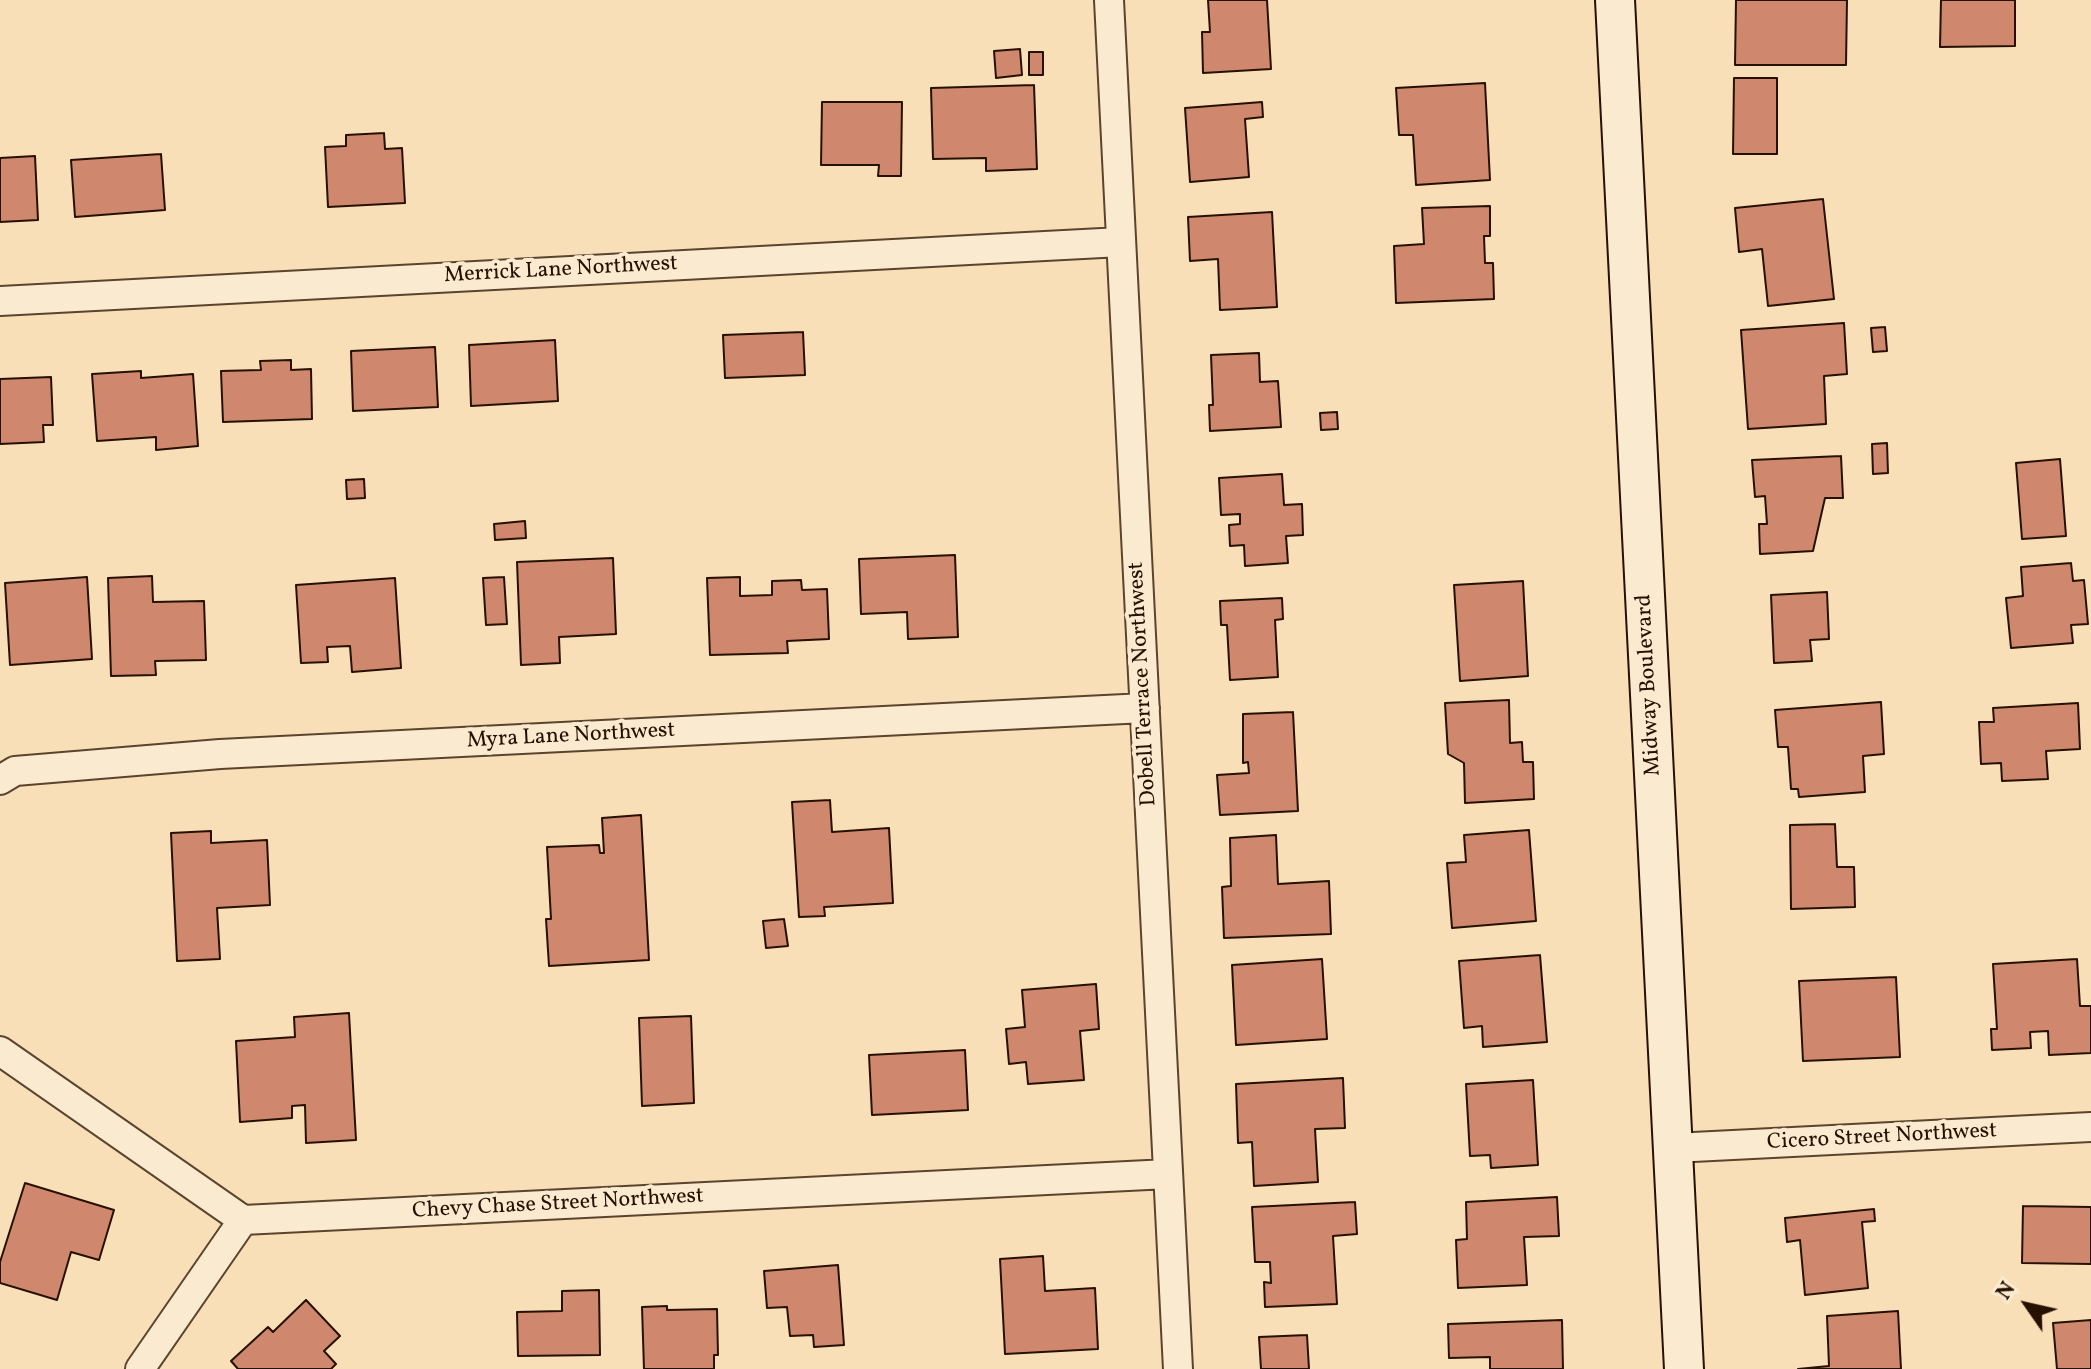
<!DOCTYPE html>
<style>
body{margin:0}
#map{position:relative;width:2091px;height:1369px;overflow:hidden;background:#f8dfb7;font-family:Vollkorn,serif}
canvas{display:block}
.north{position:absolute;left:1987px;top:1265px;width:80px;height:80px;-webkit-text-stroke:6px #faead0;paint-order:stroke;rotate:304deg;font-size:22px;font-weight:700;line-height:32px;text-align:center;color:#261100}
.north::after{content:'';display:block;margin:auto;width:28px;height:36px;background:#261100;clip-path:polygon(50% 0,100% 100%,50% 72%,0 100%)}
</style>
<div id="map">
<canvas width="2091" height="1369"></canvas>
<div class="north">N</div>
</div>
<script>
const ctx = document.querySelector('canvas').getContext('2d');
ctx.lineJoin = 'round';
function fillPath(path, color) { ctx.fillStyle = color; ctx.fill(path, 'evenodd'); }
const toPath = rows => new Path2D(rows.map(r => 'M' + r).join(''));
function trace(path, color, width, dash) { ctx.strokeStyle = color; ctx.lineWidth = width; ctx.lineCap = dash ? 'butt' : 'round'; ctx.setLineDash(dash || []); ctx.stroke(path); }
function label(font, color, halo, rows, align = 'center') {
  ctx.font = font + ' Vollkorn,serif'; ctx.lineWidth = 8; ctx.setLineDash([]); ctx.textBaseline = 'middle'; ctx.strokeStyle = halo; ctx.fillStyle = color; for (const [text, x, y, turn = 0] of rows) {
    ctx.save(); ctx.translate(x, y); ctx.rotate((+turn || 0) * Math.PI / 180); ctx.textAlign = isNaN(turn) ? turn : align; if (halo) ctx.strokeText(text, 0, 0); ctx.fillText(text, 0, 0); ctx.restore();
  }
}
const building = toPath([
 [1208,0,1267,0,1271,69,1203,73,1202,32,1210,32,1208,0],
 [1736,0,1847,0,1846,65,1735,65,1736,0],
 [1941,0,2015,0,2015,46,1940,47,1941,0],
 [1020,49,1022,75,996,78,994,51,1020,49],
 [1029,52,1043,52,1043,75,1029,75,1029,52],
 [1734,78,1777,78,1777,154,1733,154,1734,78],
 [1485,83,1490,180,1416,185,1413,135,1399,135,1396,88,1485,83],
 [1034,85,1037,169,986,171,986,158,933,159,931,88,1034,85],
 [822,102,902,102,901,176,878,176,879,165,821,165,822,102],
 [1262,102,1263,117,1245,119,1249,177,1190,182,1185,108,1262,102],
 [384,133,385,149,402,148,405,203,328,207,325,147,346,146,346,135,384,133],
 [161,154,165,210,75,217,71,160,161,154],
 [35,156,38,220,0,222,0,158,35,156],
 [1823,199,1834,299,1768,306,1762,249,1739,252,1735,208,1823,199],
 [1490,206,1490,236,1484,236,1485,263,1493,263,1494,299,1396,303,1394,246,1424,244,1422,208,1490,206],
 [1272,212,1277,307,1220,310,1218,259,1190,261,1188,217,1272,212],
 [1844,323,1847,374,1824,376,1826,424,1748,429,1741,330,1844,323],
 [1885,327,1887,351,1873,352,1871,328,1885,327],
 [803,332,805,375,725,378,723,335,803,332],
 [555,340,558,401,471,406,469,345,555,340],
 [435,347,438,407,353,411,351,351,435,347],
 [1259,353,1260,382,1278,381,1281,427,1210,431,1209,405,1213,405,1211,355,1259,353],
 [291,360,291,370,311,369,312,419,223,422,221,371,261,370,260,361,291,360],
 [141,371,141,378,193,374,198,446,156,450,156,437,97,441,92,374,141,371],
 [51,377,53,425,43,425,44,442,0,444,0,379,51,377],
 [1337,412,1338,429,1321,430,1320,413,1337,412],
 [1887,443,1888,473,1873,474,1872,444,1887,443],
 [1841,456,1843,498,1825,498,1813,551,1760,554,1759,524,1767,524,1765,496,1755,497,1752,460,1841,456],
 [2060,459,2066,536,2022,539,2016,463,2060,459],
 [1282,474,1284,505,1302,504,1303,535,1286,536,1288,563,1245,566,1244,545,1230,546,1229,525,1240,524,1240,514,1221,515,1219,478,1282,474],
 [364,479,365,498,347,499,346,480,364,479],
 [525,521,526,538,495,540,494,524,525,521],
 [955,555,958,637,908,639,907,612,861,614,859,559,955,555],
 [613,558,616,634,559,637,560,663,521,665,517,562,613,558],
 [2071,563,2073,581,2084,580,2088,624,2071,625,2073,643,2011,648,2006,598,2023,596,2021,567,2071,563],
 [152,576,153,602,204,601,206,660,155,661,156,675,111,676,108,578,152,576],
 [87,577,92,659,10,665,5,583,87,577],
 [504,577,507,624,486,625,483,578,504,577],
 [740,577,740,596,772,595,772,581,801,580,802,590,827,589,829,639,787,641,788,653,710,655,707,578,740,577],
 [395,578,401,668,352,672,350,646,327,647,328,662,301,663,296,585,395,578],
 [1523,581,1528,676,1460,681,1454,585,1523,581],
 [1827,592,1829,639,1810,640,1812,661,1774,663,1771,595,1827,592],
 [1282,598,1283,619,1275,620,1278,677,1230,680,1227,625,1221,625,1220,601,1282,598],
 [1509,700,1510,743,1522,742,1523,762,1533,762,1534,799,1465,803,1464,763,1448,754,1445,703,1509,700],
 [1881,702,1884,754,1863,756,1865,792,1799,797,1798,789,1791,789,1788,747,1778,747,1775,710,1881,702],
 [2078,703,2080,749,2046,751,2048,779,2002,781,2001,763,1981,764,1979,722,1994,722,1993,708,2078,703],
 [1293,712,1298,811,1220,815,1217,775,1249,773,1248,762,1243,763,1243,714,1293,712],
 [830,800,832,832,889,828,893,903,824,907,825,916,799,917,792,802,830,800],
 [641,815,649,960,549,966,546,919,551,919,547,847,599,845,600,853,604,853,602,818,641,815],
 [1835,824,1837,867,1854,867,1855,907,1791,909,1790,825,1835,824],
 [1529,830,1536,921,1452,928,1447,863,1466,862,1464,835,1529,830],
 [211,831,211,843,267,840,270,905,217,908,220,959,177,961,171,833,211,831],
 [1276,835,1278,884,1329,881,1331,934,1224,938,1222,887,1231,886,1230,838,1276,835],
 [784,919,788,946,766,948,763,921,784,919],
 [1540,955,1547,1042,1483,1047,1482,1026,1464,1028,1459,961,1540,955],
 [1322,959,1327,1039,1236,1045,1232,965,1322,959],
 [2077,959,2080,1006,2091,1006,2091,1053,2049,1055,2048,1031,2030,1032,2031,1048,1992,1050,1991,1029,1997,1029,1993,964,2077,959],
 [1896,977,1900,1057,1803,1061,1799,981,1896,977],
 [1096,984,1099,1029,1080,1031,1084,1080,1028,1084,1026,1062,1009,1064,1006,1029,1025,1027,1022,990,1096,984],
 [349,1013,356,1140,306,1143,305,1105,292,1106,292,1118,240,1122,236,1041,295,1037,294,1017,349,1013],
 [691,1016,694,1103,642,1106,639,1018,691,1016],
 [965,1050,968,1110,872,1115,869,1055,965,1050],
 [1343,1078,1345,1128,1315,1129,1318,1182,1254,1186,1252,1142,1238,1143,1236,1084,1343,1078],
 [1533,1080,1538,1165,1491,1168,1490,1155,1470,1156,1466,1084,1533,1080],
 [25,1183,114,1210,99,1260,71,1252,57,1300,0,1283,0,1262,25,1183],
 [1557,1197,1559,1236,1524,1237,1527,1285,1458,1288,1456,1240,1467,1239,1466,1202,1557,1197],
 [1355,1202,1357,1234,1333,1236,1337,1304,1265,1307,1264,1282,1271,1283,1270,1262,1255,1262,1252,1207,1355,1202],
 [2023,1206,2091,1207,2091,1264,2022,1263,2023,1206],
 [1874,1209,1875,1221,1862,1222,1868,1288,1805,1295,1800,1240,1787,1242,1785,1218,1874,1209],
 [1043,1256,1045,1291,1095,1288,1098,1349,1005,1354,1000,1259,1043,1256],
 [838,1265,844,1345,814,1347,813,1335,790,1336,787,1307,767,1308,764,1271,838,1265],
 [599,1290,600,1355,518,1356,517,1312,562,1311,562,1291,599,1290],
 [306,1300,340,1336,324,1351,336,1364,331,1369,238,1369,231,1361,268,1327,273,1332,306,1300],
 [667,1306,667,1310,717,1309,718,1355,714,1355,714,1369,644,1369,642,1307,667,1306],
 [1898,1311,1901,1369,1798,1369,1829,1366,1827,1316,1898,1311],
 [1562,1320,1563,1369,1490,1369,1490,1357,1449,1358,1448,1324,1562,1320],
 [2091,1320,2091,1369,2057,1369,2053,1323,2091,1320],
 [1307,1335,1309,1369,1261,1369,1259,1337,1307,1335]
]);
const street = toPath([
 [1109,0,1178,1369],
 [0,301,1121,242],
 [0,780,15,771,220,754,1145,708],
 [0,1051,243,1220,1168,1174],
 [1673,1148,2091,1127],
 [140,1369,243,1220]
]);
const secondary = toPath([
 [1615,0,1684,1369]
]);
const streetNames = [
 ["Merrick Lane Northwest",561,271,-3],
 ["Dobell Terrace Northwest",1144,684,-93],
 ["Midway Boulevard",1650,685,-93],
 ["Myra Lane Northwest",571,737,-3],
 ["Cicero Street Northwest",1882,1138,-3],
 ["Chevy Chase Street Northwest",558,1205,-3]
];
fillPath(building, '#cf886e');
trace(building, '#261100', 2);
trace(street, '#5a442e', 32);
trace(secondary, '#261100', 42);
trace(street, '#faead0', 28);
trace(secondary, '#faead0', 38);
label('22px', '#261100', '#faead0', streetNames);
</script>
